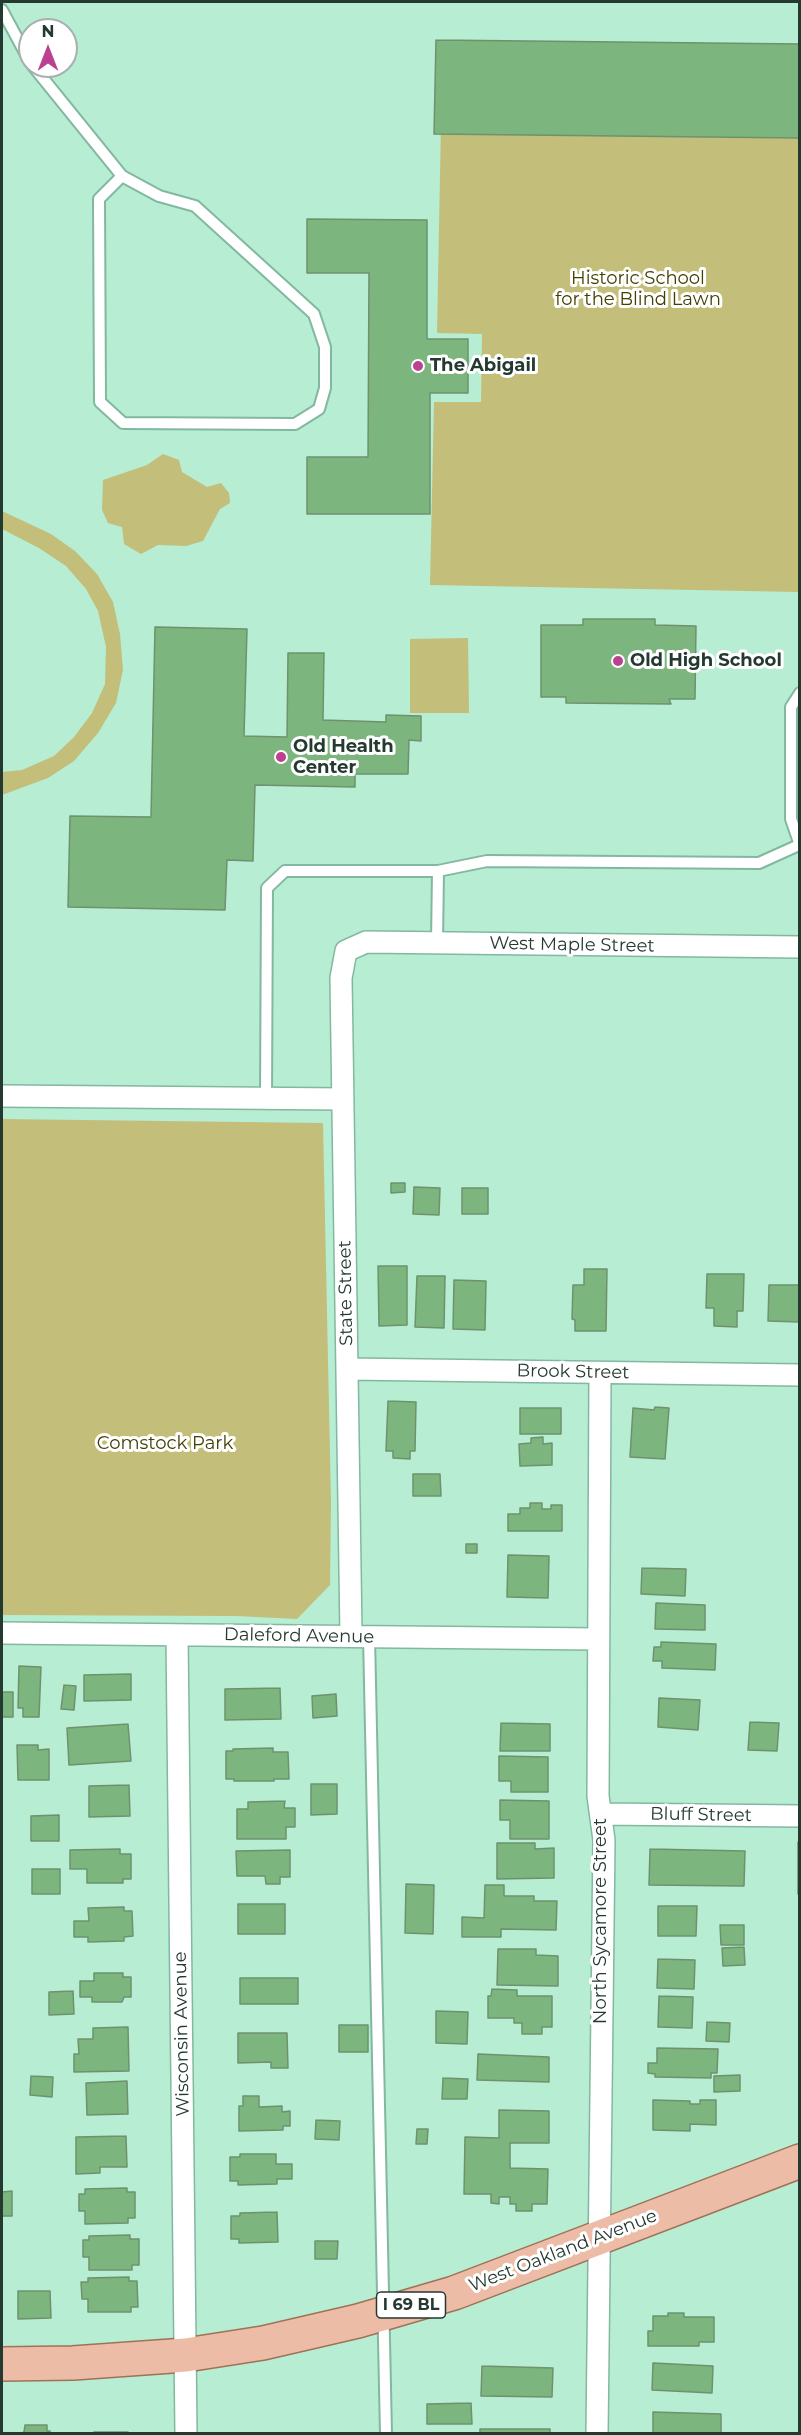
<!DOCTYPE html>
<style>
body{margin:0}
#map{position:relative;width:801px;height:2435px;overflow:hidden;background:#b6edd3;font-family:Montserrat,sans-serif}
canvas{display:block}
.frame{position:absolute;inset:0;border:3px solid #243a30;pointer-events:none}
.north{position:absolute;left:18px;top:18px;width:60px;height:60px;box-sizing:border-box;background:#fff;border:2px solid #a7b0ac;border-radius:50%;rotate:0deg;font-size:16px;font-weight:700;line-height:24px;text-align:center;color:#243a30}
.north::after{content:'';display:block;margin:auto;width:21px;height:27px;background:#bd4191;clip-path:polygon(50% 0,100% 100%,50% 72%,0 100%)}
</style>
<div id="map">
<canvas width="801" height="2435"></canvas>
<div class="frame"></div>
<div class="north">N</div>
</div>
<script>
const ctx = document.querySelector('canvas').getContext('2d');
ctx.lineJoin = 'round';
function fillPath(path, color) { ctx.fillStyle = color; ctx.fill(path, 'evenodd'); }
const toPath = rows => new Path2D(rows.map(r => 'M' + r).join(''));
function trace(path, color, width, dash) { ctx.strokeStyle = color; ctx.lineWidth = width; ctx.lineCap = dash ? 'butt' : 'round'; ctx.setLineDash(dash || []); ctx.stroke(path); }
function label(font, color, halo, rows, align = 'center') {
  ctx.font = font + ' Montserrat,sans-serif'; ctx.lineWidth = 6; ctx.setLineDash([]); ctx.textBaseline = 'middle'; ctx.strokeStyle = halo; ctx.fillStyle = color; for (const [text, x, y, turn = 0] of rows) {
    ctx.save(); ctx.translate(x, y); ctx.rotate((+turn || 0) * Math.PI / 180); ctx.textAlign = isNaN(turn) ? turn : align; if (halo) ctx.strokeText(text, 0, 0); ctx.fillText(text, 0, 0); ctx.restore();
  }
}
const green = toPath([
 [441,123,799,130,799,592,430,585,434,402,481,402,482,334,437,333],
 [163,454,179,460,182,472,207,487,221,483,229,493,230,503,220,509,203,541,186,546,158,545,141,554,124,544,122,527,108,523,102,510,103,480,147,465],
 [2,511,51,534,75,551,97,574,113,602,120,634,123,670,116,703,98,733,74,761,48,778,2,795,2,772,22,770,54,756,74,737,92,713,105,684,106,647,98,611,86,589,66,566,39,548,2,529],
 [468,638,469,713,410,713,410,639],
 [2,1119,323,1123,331,1503,330,1585,297,1619,236,1616,2,1615]
]);
const building = toPath([
 [436,40,800,44,800,138,434,134,436,40],
 [307,219,427,220,427,339,468,339,468,393,430,393,430,514,307,514,307,457,368,457,369,273,307,273,307,219],
 [583,619,655,619,655,625,696,626,695,699,669,699,671,704,566,703,566,697,541,697,541,625,583,625,583,619],
 [155,627,247,629,244,736,287,737,288,653,324,653,323,720,386,722,386,715,421,716,421,741,409,740,408,774,355,774,355,787,255,785,253,861,227,860,225,910,68,907,70,816,151,817,155,627],
 [391,1183,405,1183,405,1192,391,1193,391,1183],
 [414,1187,440,1188,439,1215,413,1214,414,1187],
 [462,1188,488,1188,488,1214,462,1214,462,1188],
 [378,1266,407,1266,407,1325,379,1326,378,1266],
 [584,1269,607,1269,606,1331,575,1331,575,1320,572,1319,573,1285,584,1285,584,1269],
 [707,1274,744,1274,743,1311,737,1311,737,1327,714,1326,714,1308,706,1308,707,1274],
 [417,1276,445,1276,444,1328,415,1327,417,1276],
 [454,1280,486,1281,485,1330,453,1329,454,1280],
 [769,1285,800,1285,800,1322,768,1321,769,1285],
 [388,1401,416,1402,415,1451,410,1451,410,1459,393,1458,393,1451,386,1451,388,1401],
 [655,1407,669,1408,665,1459,630,1457,633,1408,654,1410,655,1407],
 [520,1408,561,1408,561,1434,520,1434,520,1408],
 [543,1437,543,1444,552,1443,552,1465,520,1466,519,1444,531,1443,531,1438,543,1437],
 [413,1474,440,1474,441,1496,413,1496,413,1474],
 [530,1503,542,1503,542,1509,551,1509,551,1505,562,1505,562,1531,508,1531,508,1514,520,1514,520,1508,530,1508,530,1503],
 [466,1544,477,1544,477,1553,466,1553,466,1544],
 [508,1555,549,1556,548,1598,507,1597,508,1555],
 [642,1568,686,1569,685,1596,641,1594,642,1568],
 [656,1603,705,1605,705,1630,655,1629,656,1603],
 [661,1642,716,1644,715,1670,662,1668,662,1661,653,1661,654,1647,661,1647,661,1642],
 [19,1666,41,1667,39,1717,23,1717,23,1708,18,1708,19,1666],
 [131,1674,131,1700,84,1701,84,1675,131,1674],
 [64,1685,76,1686,74,1710,61,1709,64,1685],
 [280,1688,281,1719,225,1720,225,1689,280,1688],
 [2,1692,13,1692,13,1717,2,1717,2,1692],
 [336,1694,337,1716,313,1718,312,1696,336,1694],
 [659,1698,700,1700,698,1730,658,1727,659,1698],
 [750,1722,779,1723,777,1751,748,1750,750,1722],
 [501,1723,550,1724,550,1751,500,1751,501,1723],
 [128,1724,131,1761,69,1765,67,1728,128,1724],
 [17,1745,38,1745,38,1750,49,1749,49,1780,18,1780,17,1745],
 [273,1748,273,1752,288,1752,289,1779,274,1779,274,1781,234,1781,234,1779,226,1779,226,1751,233,1751,233,1749,273,1748],
 [499,1756,548,1757,548,1792,511,1792,511,1781,499,1781,499,1756],
 [311,1784,337,1784,337,1814,311,1815,311,1784],
 [129,1785,130,1816,89,1817,89,1786,129,1785],
 [500,1800,549,1801,549,1839,510,1839,510,1820,500,1820,500,1800],
 [285,1801,284,1808,295,1808,295,1827,286,1827,286,1839,237,1839,237,1809,248,1809,248,1802,285,1801],
 [59,1815,59,1841,31,1841,31,1816,59,1815],
 [798,1842,800,1842,800,1894,798,1894,798,1842],
 [497,1843,535,1843,535,1849,554,1848,554,1878,497,1879,497,1843],
 [120,1849,120,1854,131,1854,131,1879,123,1879,123,1883,87,1883,87,1869,70,1869,70,1850,120,1849],
 [650,1849,745,1851,744,1886,649,1885,650,1849],
 [290,1850,290,1877,280,1877,280,1884,266,1884,265,1876,237,1876,236,1851,290,1850],
 [32,1869,60,1869,60,1894,32,1894,32,1869],
 [406,1884,434,1885,433,1934,405,1933,406,1884],
 [485,1885,504,1885,504,1896,534,1896,534,1901,557,1901,556,1930,501,1929,501,1937,462,1937,462,1917,484,1918,485,1885],
 [238,1904,285,1904,285,1934,238,1934,238,1904],
 [658,1906,697,1906,696,1936,658,1936,658,1906],
 [124,1907,124,1911,132,1911,133,1936,124,1937,124,1941,88,1942,88,1937,74,1937,74,1921,89,1921,88,1908,124,1907],
 [720,1925,744,1925,744,1945,721,1945,720,1925],
 [744,1947,745,1965,723,1966,722,1948,744,1947],
 [498,1949,536,1949,536,1955,558,1956,558,1986,497,1985,498,1949],
 [658,1959,695,1960,694,1989,657,1988,658,1959],
 [94,1973,123,1973,123,1977,131,1977,131,1997,124,1997,122,2002,92,2002,92,1997,80,1997,80,1981,94,1981,94,1973],
 [240,1978,298,1978,298,2004,240,2004,240,1978],
 [492,1989,517,1990,517,1996,552,1996,552,2027,542,2027,542,2034,522,2034,522,2023,514,2023,514,2018,488,2018,488,1996,491,1996,492,1989],
 [73,1991,74,2014,49,2015,49,1992,73,1991],
 [659,1996,693,1997,692,2028,658,2027,659,1996],
 [436,2011,468,2012,467,2044,436,2043,436,2011],
 [707,2022,730,2023,729,2042,706,2041,707,2022],
 [339,2025,368,2025,368,2052,339,2052,339,2025],
 [128,2027,129,2071,74,2072,74,2054,79,2054,78,2039,93,2039,93,2028,128,2027],
 [238,2033,287,2033,288,2068,271,2068,271,2062,238,2063,238,2033],
 [657,2048,718,2049,717,2073,711,2073,711,2078,655,2077,655,2074,648,2073,648,2063,657,2063,657,2048],
 [478,2054,549,2057,549,2082,477,2080,478,2054],
 [740,2075,740,2091,714,2092,714,2076,740,2075],
 [31,2076,53,2077,52,2097,30,2095,31,2076],
 [443,2078,468,2079,467,2099,442,2099,443,2078],
 [127,2081,128,2114,87,2115,86,2083,127,2081],
 [243,2096,259,2096,259,2107,282,2106,282,2112,290,2111,290,2126,283,2126,283,2130,239,2131,239,2106,243,2106,243,2096],
 [653,2100,690,2101,690,2104,700,2104,700,2100,716,2100,716,2125,690,2124,690,2131,653,2130,653,2100],
 [499,2110,549,2111,549,2143,510,2143,510,2168,548,2169,547,2204,532,2204,532,2211,516,2211,516,2204,510,2204,510,2197,499,2197,499,2204,491,2203,491,2194,464,2194,465,2137,499,2138,499,2110],
 [316,2120,340,2121,339,2140,315,2139,316,2120],
 [417,2129,428,2129,427,2144,416,2144,417,2129],
 [126,2136,127,2167,100,2167,100,2173,76,2174,76,2137,126,2136],
 [240,2154,276,2154,276,2164,292,2164,292,2179,277,2179,277,2184,238,2185,238,2181,230,2181,230,2157,240,2157,240,2154],
 [127,2188,127,2192,135,2192,135,2218,128,2218,128,2223,85,2224,85,2211,79,2211,79,2194,85,2194,85,2189,127,2188],
 [12,2191,12,2216,2,2216,2,2192,12,2191],
 [277,2212,278,2242,239,2243,239,2239,231,2239,231,2216,240,2216,240,2213,277,2212],
 [130,2235,130,2239,139,2239,139,2265,132,2265,132,2270,89,2270,89,2257,83,2257,83,2240,89,2240,89,2236,130,2235],
 [315,2241,338,2241,337,2259,315,2259,315,2241],
 [129,2277,129,2281,137,2281,138,2307,131,2307,131,2312,88,2312,88,2299,82,2299,81,2282,88,2282,88,2278,129,2277],
 [18,2291,50,2291,51,2318,18,2319,18,2291],
 [668,2313,684,2313,684,2317,714,2317,714,2342,699,2342,699,2346,648,2346,648,2331,653,2331,653,2316,668,2316,668,2313],
 [653,2363,713,2366,712,2393,652,2390,653,2363],
 [482,2366,553,2368,552,2397,481,2396,482,2366],
 [471,2403,472,2424,427,2424,427,2404,471,2403],
 [653,2412,721,2414,721,2434,653,2434,653,2412],
 [25,2425,47,2425,47,2431,50,2431,50,2434,20,2434,24,2432,25,2425],
 [480,2429,550,2429,550,2434,480,2434,480,2429],
 [94,2432,128,2432,128,2434,94,2434,94,2432]
]);
const service = toPath([
 [2,10,30,62],
 [33,66,122,176,159,196,195,206,314,314,325,347,325,388,319,409,295,424,123,423,100,402,99,199,122,176],
 [800,693,791,707,791,819,800,845],
 [437,943,438,871],
 [266,1100,267,888,285,871,438,871,487,861,759,863,799,845],
 [369,1636,386,2434]
]);
const minor = toPath([
 [2,1096,343,1099],
 [347,1369,800,1375],
 [2,1633,597,1639],
 [177,1635,186,2434],
 [351,1635,341,978,346,951,366,942,800,947],
 [602,1814,800,1816],
 [597,2434,604,1840,598,1796,600,1373]
]);
const primary = toPath([
 [2,2364,73,2363,186,2355,263,2343,358,2321,454,2293,800,2161]
]);
const markers = [
 [418,366,6,"#bd4191"],
 [618,661,6,"#bd4191"],
 [281,757,6,"#bd4191"]
];
const shields = [
 [411,2305,69]
];
const shieldNames = [
 ["I 69 BL",411,2305]
];
const parkNames = [
 ["Historic School",638,279],
 ["for the Blind Lawn",638,300],
 ["Comstock Park",165,1444]
];
const poiNames = [
 ["The Abigail",430,366],
 ["Old High School",630,661],
 ["Old Health",293,747],
 ["Center",293,768]
];
const streetNames = [
 ["West Maple Street",572,945,1],
 ["State Street",346,1293,-91],
 ["Brook Street",573,1372,1],
 ["Daleford Avenue",299,1636,1],
 ["Bluff Street",701,1815,1],
 ["North Sycamore Street",601,1921,-90],
 ["Wisconsin Avenue",182,2034,-91],
 ["West Oakland Avenue",563,2251,-21]
];
fillPath(green, '#c3be79');
fillPath(building, '#7cb57d');
trace(building, '#6e926e', 1.5);
trace(service, '#83b8a0', 14);
trace(minor, '#83b8a0', 24);
trace(primary, '#9f7257', 36);
trace(service, '#fff', 10);
trace(minor, '#fff', 21);
trace(primary, '#edbca7', 33);
for (const [x, y, r, color] of markers) { const dot = new Path2D(); dot.arc(x, y, r, 0, 2 * Math.PI); ctx.fillStyle = color; ctx.fill(dot); trace(dot, '#fff', 2); }
for (const [x, y, w] of shields) { const box = new Path2D(); box.roundRect(x - w / 2, y - 13, w, 26, 4.5); ctx.fillStyle = '#fff'; ctx.fill(box); trace(box, '#243a30', 1.5); }
label('bold 16px', '#243a30', null, shieldNames);
label('18px', '#433f00', '#fff', parkNames);
label('bold 18px', '#243a30', '#fff', poiNames, 'left');
label('18px', '#243a30', '#fff', streetNames);
</script>
